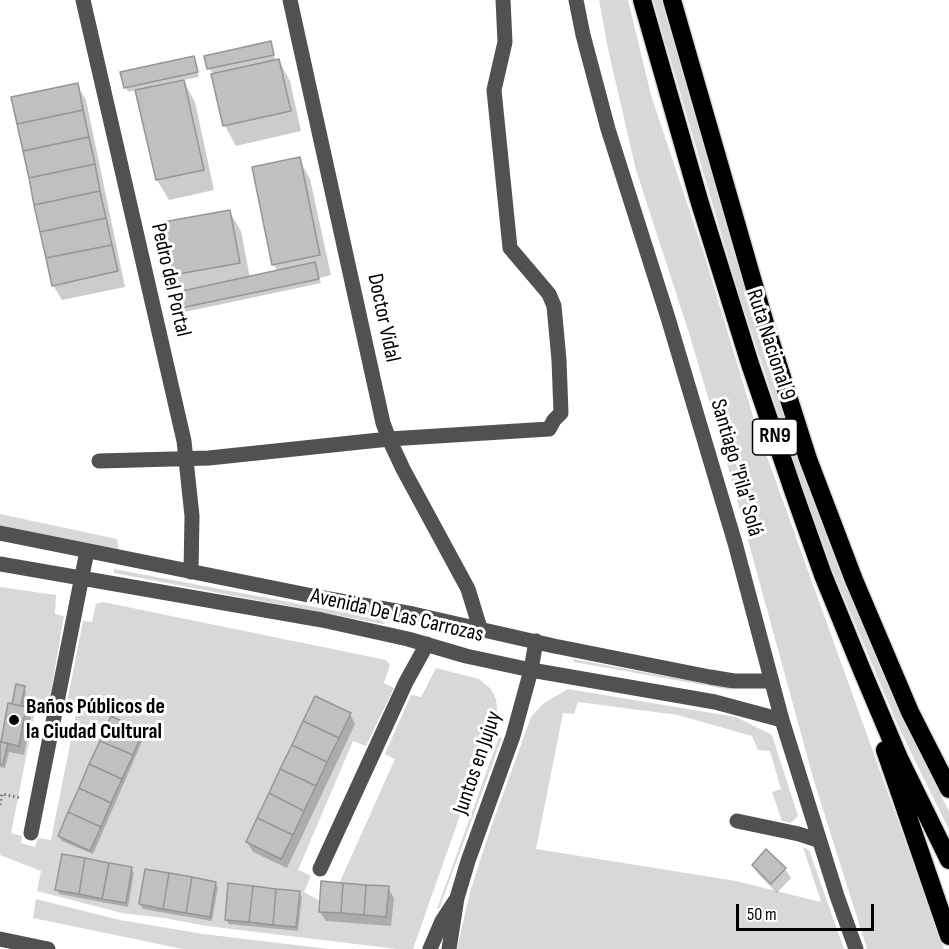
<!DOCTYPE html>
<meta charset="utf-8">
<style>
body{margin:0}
#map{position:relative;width:949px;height:949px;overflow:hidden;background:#fff;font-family:"Sofia Sans Condensed",sans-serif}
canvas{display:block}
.scale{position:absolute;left:736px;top:904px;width:138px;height:27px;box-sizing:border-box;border:3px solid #000;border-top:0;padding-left:8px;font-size:18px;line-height:21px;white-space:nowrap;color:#000;-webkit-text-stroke:4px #fff;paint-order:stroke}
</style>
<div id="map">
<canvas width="949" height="949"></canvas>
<div class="scale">50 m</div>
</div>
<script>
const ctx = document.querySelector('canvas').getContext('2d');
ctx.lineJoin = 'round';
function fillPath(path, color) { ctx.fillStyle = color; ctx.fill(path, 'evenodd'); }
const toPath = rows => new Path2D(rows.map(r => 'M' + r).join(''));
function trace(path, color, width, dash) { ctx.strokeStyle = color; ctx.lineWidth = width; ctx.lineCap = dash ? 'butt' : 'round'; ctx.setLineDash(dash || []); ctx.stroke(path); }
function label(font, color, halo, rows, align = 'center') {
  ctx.font = font + ' "Sofia Sans Condensed",sans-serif'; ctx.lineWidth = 6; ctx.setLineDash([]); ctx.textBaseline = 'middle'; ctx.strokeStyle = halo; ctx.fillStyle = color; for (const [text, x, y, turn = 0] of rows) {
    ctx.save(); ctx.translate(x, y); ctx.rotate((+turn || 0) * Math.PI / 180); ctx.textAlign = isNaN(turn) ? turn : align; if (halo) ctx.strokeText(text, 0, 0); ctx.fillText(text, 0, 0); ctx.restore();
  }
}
const green = toPath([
 [599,0,628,0,651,95,704,254,756,426,944,949,867,949,814,781,720,438,689,333,636,170,608,49],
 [653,0,662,0,745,288,826,534,907,725,949,812,949,830,899,728,820,541,737,288],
 [0,514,117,539,120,555,0,528],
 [114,569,384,620,385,623,383,624,114,573],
 [0,587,56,595,55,614,64,616,49,703,37,702,11,833,22,836,21,843,35,847,38,838,51,840,77,709,66,707,83,621,92,622,96,604,103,602,386,660,390,665,384,683,394,688,366,746,353,741,298,870,311,876,304,892,320,901,330,881,338,886,395,759,385,754,411,695,421,697,436,668,479,679,491,689,496,699,497,710,413,949,397,949,207,926,164,918,122,913,37,891,41,871,0,855],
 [573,659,730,688,732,690,574,662],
 [568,689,736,717,772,735,798,816,791,823,782,821,772,792,781,789,770,751,758,750,752,736,678,715,578,702,574,714,563,713,536,849,736,881,821,902,803,847,809,850,844,949,457,949,470,892,490,830,531,717,544,703],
 [499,737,502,738,439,909,437,909],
 [36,899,120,920,203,934,329,949,183,949,33,918]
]);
const shadow = toPath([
 [270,42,276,62,279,61,290,81,301,131,236,146,225,126,213,73,209,69,206,57],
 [193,58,199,77,183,80,195,102,214,190,169,200,157,180,136,90,128,92,126,88],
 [77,85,86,100,125,287,62,300,53,285],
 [299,159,310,179,331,275,319,278,321,283,180,313,178,309,185,292,175,274,229,211,241,231,250,278,278,272,274,265],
 [24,687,26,692,24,708,31,718,24,755,9,752,5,768,0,767,0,743,2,744,9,705,15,706],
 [350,714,355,724,287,868,253,852,247,842],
 [142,732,144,737,93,854,62,841,60,836],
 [753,866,785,869,791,878,777,893,759,875],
 [131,869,134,873,128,907,59,894,57,890],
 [215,883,218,887,212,921,143,909,140,904],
 [388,888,394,898,391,926,326,921,320,912],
 [299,893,302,897,298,931,229,924,226,919]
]);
const building = toPath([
 [271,41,274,55,207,69,204,56,271,41],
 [194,56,198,72,124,88,120,72,194,56],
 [279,59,291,111,223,126,211,74,279,59],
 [184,80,204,170,156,180,135,90,184,80],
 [78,83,83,110,17,124,11,97,78,83],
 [83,110,89,137,23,151,17,124,83,110],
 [89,137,95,164,29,178,23,151,89,137],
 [300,157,320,255,272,265,252,167,300,157],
 [95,164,100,191,34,205,29,178,95,164],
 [100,191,106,218,40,232,34,205,100,191],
 [230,210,240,263,173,275,163,222,230,210],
 [106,218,112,245,46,258,40,232,106,218],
 [112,245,118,271,52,286,46,258,112,245],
 [315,262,319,279,176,309,173,293,315,262],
 [16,684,25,686,21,706,12,704,16,684],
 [315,696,351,713,339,738,303,721,315,696],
 [8,703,26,707,19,746,1,742,8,703],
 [111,716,143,731,133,755,100,741,111,716],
 [303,721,339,738,327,762,292,745,303,721],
 [100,741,133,755,122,779,89,764,100,741],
 [0,742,8,743,3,764,0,764,0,742],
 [292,745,327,762,316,786,280,769,292,745],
 [89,764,122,779,111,803,79,788,89,764],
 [280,769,316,786,304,811,269,793,280,769],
 [79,788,111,803,101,827,68,812,79,788],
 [269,793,304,811,293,835,257,818,269,793],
 [68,812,101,827,90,851,58,836,68,812],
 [257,818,293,835,281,859,246,842,257,818],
 [766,849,786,868,771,884,752,865,766,849],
 [62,854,85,858,79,894,55,890,62,854],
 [85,858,109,863,102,899,79,894,85,858],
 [109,863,132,867,126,903,102,899,109,863],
 [145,869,169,873,163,909,139,904,145,869],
 [169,873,192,877,186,913,163,909,169,873],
 [192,877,216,882,210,917,186,913,192,877],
 [321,881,343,883,341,913,319,912,321,881],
 [228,883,253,886,249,922,225,920,228,883],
 [343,883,366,885,364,915,341,913,343,883],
 [366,885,389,886,386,917,364,915,366,885],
 [253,886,276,889,273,925,249,922,253,886],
 [276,889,300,891,296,927,273,925,276,889]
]);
const path = toPath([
 [0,805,2,794,21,798]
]);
const minor = toPath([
 [83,0,184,441,192,516,191,572],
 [290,0,383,423,389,439,403,469,468,589,480,628],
 [576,0,583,35,608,129,668,318,735,543,782,720,837,896,856,949],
 [99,461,209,458,389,439,549,429,554,420,561,413,559,360,554,306,549,294,510,248,494,90,505,42,503,0],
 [0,533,308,595,413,614,554,646,710,677,734,681,772,681],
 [0,564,322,620,408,639,466,656,531,670,715,702,782,720],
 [737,821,799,834,820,841],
 [31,833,87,551],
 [320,869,406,682,427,644],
 [0,939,48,949],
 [430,949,442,921,455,901],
 [449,949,457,898,468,861,513,736,531,670,536,641]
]);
const highway = toPath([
 [642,0,699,200,750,364,794,493,823,575,861,668,899,758,949,860],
 [672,0,766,327,808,459,854,580,910,712,949,789],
 [885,750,949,936]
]);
const markers = [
 [14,720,6,"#000"]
];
const shields = [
 [775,437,45]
];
const shieldNames = [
 ["RN9",775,437]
];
const streetNames = [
 ["Pedro del Portal",170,280,77],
 ["Doctor Vidal",383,318,78],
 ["Ruta Nacional 9",770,345,72],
 ["Santiago \"Pila\" Solá",736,468,74],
 ["Avenida De Las Carrozas",397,616,13],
 ["Juntos en Jujuy",478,763,-71]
];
const poiNames = [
 ["Baños Públicos de",26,707],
 ["la Ciudad Cultural",26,732]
];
fillPath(green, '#d8d8d8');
fillPath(shadow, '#0003');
fillPath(building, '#c0c0c0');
trace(building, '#959595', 1.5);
trace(highway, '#dbdbdb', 21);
trace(path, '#737373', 3, [1.5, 3]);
trace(minor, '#515151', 15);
trace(highway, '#000', 18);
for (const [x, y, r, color] of markers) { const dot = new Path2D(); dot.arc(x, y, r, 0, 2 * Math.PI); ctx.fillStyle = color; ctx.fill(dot); trace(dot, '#fff', 2); }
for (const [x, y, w] of shields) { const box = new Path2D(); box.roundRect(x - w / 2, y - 18, w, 36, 4.5); ctx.fillStyle = '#fff'; ctx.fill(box); trace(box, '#000', 1.5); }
label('bold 21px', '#000', null, shieldNames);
label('22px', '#000', '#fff', streetNames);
label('bold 22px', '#000', '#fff', poiNames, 'left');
</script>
